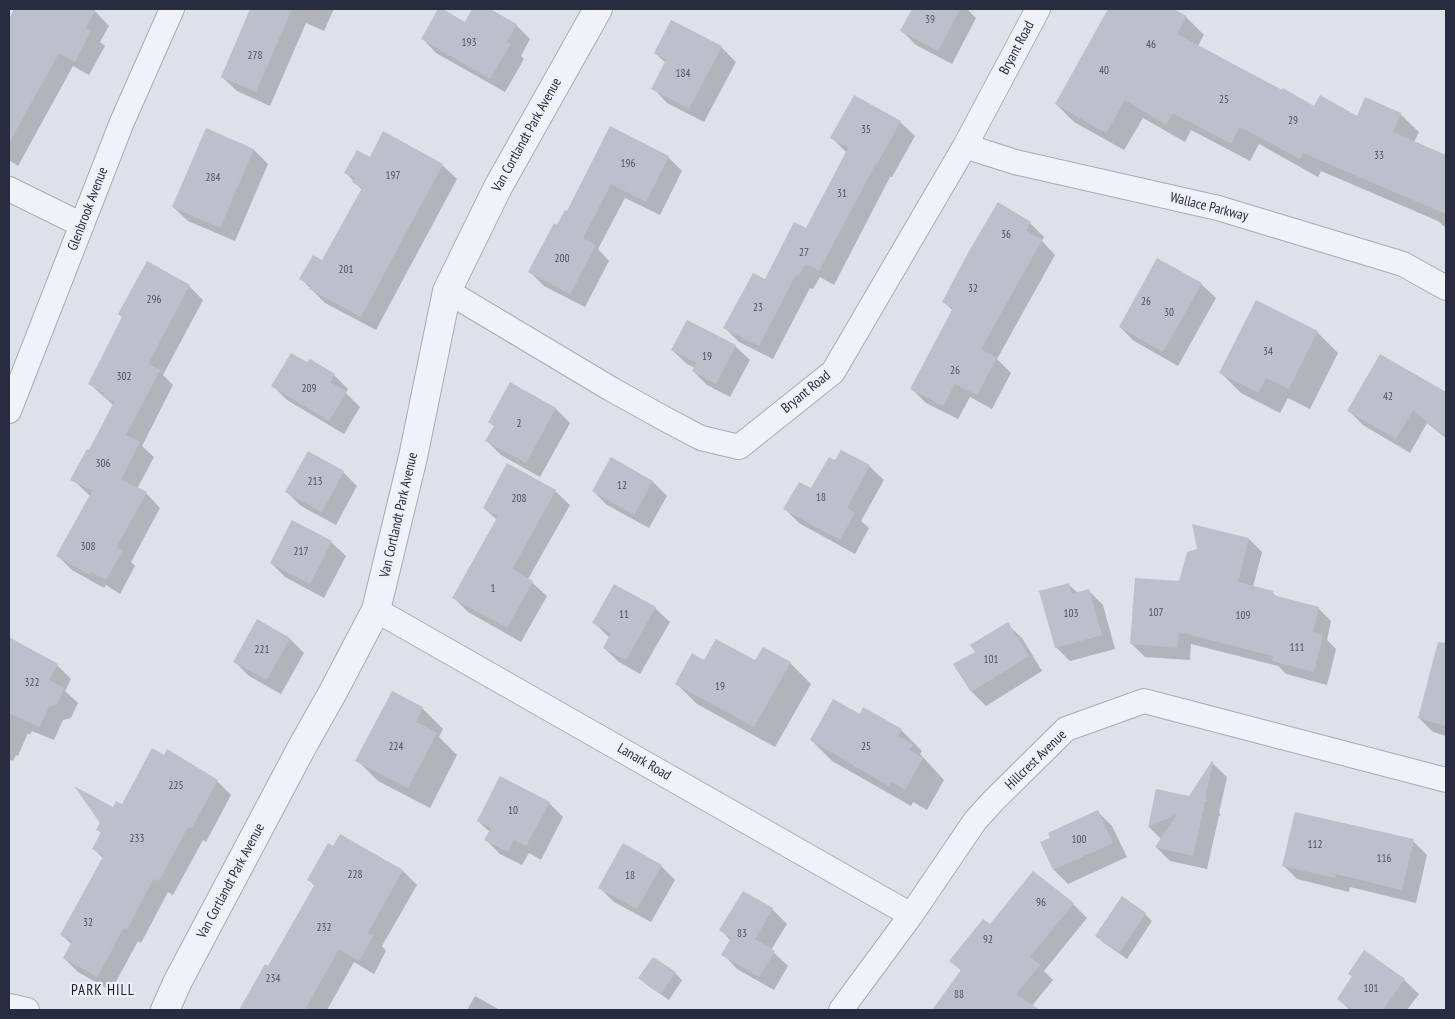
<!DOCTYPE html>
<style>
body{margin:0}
#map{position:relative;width:1455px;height:1019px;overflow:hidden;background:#dfe1e9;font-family:"PT Sans Narrow",sans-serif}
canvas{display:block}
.frame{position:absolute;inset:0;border:10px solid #272c40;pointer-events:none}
</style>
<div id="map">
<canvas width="1455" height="1019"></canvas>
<div class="frame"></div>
</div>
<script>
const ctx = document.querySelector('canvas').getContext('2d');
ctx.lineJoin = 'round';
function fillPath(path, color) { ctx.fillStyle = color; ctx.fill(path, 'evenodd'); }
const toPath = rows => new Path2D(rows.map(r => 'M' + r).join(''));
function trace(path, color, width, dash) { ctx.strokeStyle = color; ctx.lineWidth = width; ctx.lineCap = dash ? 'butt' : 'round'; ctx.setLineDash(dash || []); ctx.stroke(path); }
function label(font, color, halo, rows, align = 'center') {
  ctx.font = font + ' "PT Sans Narrow",sans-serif'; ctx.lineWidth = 4.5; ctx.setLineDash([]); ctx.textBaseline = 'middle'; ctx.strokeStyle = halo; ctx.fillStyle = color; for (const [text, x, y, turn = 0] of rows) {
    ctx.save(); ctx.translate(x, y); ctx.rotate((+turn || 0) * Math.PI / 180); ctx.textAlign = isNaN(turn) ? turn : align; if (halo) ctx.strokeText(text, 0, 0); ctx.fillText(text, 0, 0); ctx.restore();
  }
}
const shadow = toPath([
 [16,9,90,9,95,11,109,26,100,42,105,46,89,75,73,66,18,166,9,160,9,42,14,32,9,26,9,21],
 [254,9,334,9,324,31,306,23,270,106,237,91,222,77],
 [440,9,466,23,474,9,488,9,516,25,530,39,521,56,524,59,505,92,436,53,422,38],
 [913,9,967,9,976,18,952,64,916,45,902,31],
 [1110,9,1171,9,1186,17,1204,35,1198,46,1314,107,1357,117,1400,114,1419,132,1414,142,1438,168,1446,172,1446,228,1438,221,1321,171,1318,177,1259,144,1250,161,1191,130,1185,142,1143,118,1124,150,1074,122,1056,104],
 [672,21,721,47,736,62,704,122,667,103,653,88,666,63,655,53],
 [855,97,900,122,915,136,892,177,890,177,834,285,820,277,813,289,810,288,773,359,739,342,725,328,806,230,847,153,832,138],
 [610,127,668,157,682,171,660,215,625,198,598,249,609,261,585,307,544,286,530,272,567,212],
 [207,130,254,150,268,164,235,241,188,221,173,207],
 [384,133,442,165,457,179,376,330,325,303,301,279,322,262,362,190,345,172,370,158],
 [1030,223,1044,237,1042,241,1055,255,997,359,1011,373,992,409,970,397,958,419,926,403,912,389,953,311,944,302],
 [1158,260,1201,284,1216,298,1178,366,1134,341,1120,327],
 [189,286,203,300,163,375,173,385,142,446,154,457,137,489,146,493,160,508,131,562,135,566,120,594,106,585,104,588,72,570,58,556,90,496,72,479,89,451,113,405,90,384,123,318,119,314],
 [1317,332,1338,353,1310,409,1288,398,1280,413,1241,393,1220,372],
 [735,346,750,360,730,397,707,385,693,371,695,368,687,364,672,350],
 [1381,356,1446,393,1446,438,1427,423,1410,453,1363,425,1349,411],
 [334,375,348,389,346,393,360,407,344,434,287,400,273,386],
 [511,384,556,409,570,423,540,477,501,455,487,441,495,427,490,422],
 [841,451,869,466,884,480,861,521,869,528,855,554,799,523,785,509,812,490,835,462],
 [343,472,357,486,336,525,301,506,287,492],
 [653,482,667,496,649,528,607,505,593,491],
 [555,491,570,505,528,579,547,596,521,642,468,612,454,598,497,520,484,508],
 [293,522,331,542,346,556,324,598,285,577,271,563],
 [1249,539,1262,552,1253,587,1273,593,1278,598,1318,608,1331,621,1327,640,1336,649,1327,685,1286,674,1278,666,1191,644,1190,660,1145,657,1131,643,1180,583],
 [1069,585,1078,593,1089,591,1103,605,1115,649,1070,661,1056,647],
 [655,608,670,622,640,674,619,662,604,648,610,638,594,623],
 [257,621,290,639,304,653,281,694,249,676,235,662],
 [1007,624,1022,638,1042,671,986,706,972,692,955,665,976,652],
 [9,639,57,665,71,679,65,691,78,703,71,718,63,720,54,740,32,731,30,735,28,733,18,756,16,755,13,761,9,759],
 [705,662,790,663,811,684,775,747,697,704,676,683],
 [1434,662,1446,665,1446,736,1433,732,1419,718],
 [422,708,443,729,439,737,457,755,430,808,378,781,357,760],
 [860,716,901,730,922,751,920,754,944,780,927,810,913,802,911,806,832,761,811,740],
 [1212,763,1227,777,1219,813,1221,815,1219,816,1207,869,1170,861,1156,847,1161,839,1149,827,1157,791,1189,797],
 [217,781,231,795,206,842,203,840,173,895,168,892,141,943,138,941,111,991,78,972,64,958,72,945,62,935,104,859,94,849,102,834,98,830,113,809],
 [549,803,563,817,541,860,529,853,522,865,500,854,486,840,490,832,478,821],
 [1098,812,1112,826,1127,857,1068,884,1054,870,1042,843],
 [1413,841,1427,855,1416,903,1350,887,1349,892,1297,879,1283,865],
 [661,866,675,880,651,922,614,902,600,888],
 [403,871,417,885,382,946,386,951,374,974,354,962,327,1010,240,1010,265,966,269,968,315,886,309,880],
 [743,892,772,909,787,924,771,950,788,966,774,990,737,969,723,954,731,941,721,930],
 [1073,904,1087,918,1044,971,1053,980,1031,1007,1035,1010,933,1010,962,972,951,960,990,926],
 [1145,914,1152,921,1127,959,1104,943,1097,936],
 [675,973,682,980,669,1000,647,985,640,978],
 [1349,974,1404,980,1419,994,1407,1010,1350,1010,1338,999,1353,977],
 [475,996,500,1010,467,1010]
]);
const building = toPath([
 [14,9,96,9,86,28,91,31,75,62,59,53,9,143,9,19],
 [250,9,292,9,256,92,221,77],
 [438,9,443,9,465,22,472,9,490,9,517,24,507,42,511,44,490,79,421,39],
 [912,9,960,9,938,51,900,31],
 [1108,9,1173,9,1187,16,1177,34,1282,90,1283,88,1314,106,1320,95,1357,116,1365,97,1401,113,1393,132,1446,155,1446,214,1303,153,1300,159,1240,127,1231,144,1173,113,1166,125,1125,100,1106,133,1055,104],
 [671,20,722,46,689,109,651,89,666,60,654,53],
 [854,95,901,121,877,164,876,163,819,271,805,264,799,276,796,274,759,346,723,328,753,273,765,279,794,222,806,228,848,148,830,138],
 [610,126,669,156,646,202,611,184,583,238,596,245,570,294,528,272,554,223,557,225,565,210,567,211],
 [206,128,254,149,220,228,172,207],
 [383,131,443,164,361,317,309,289,311,286,299,279,313,255,322,260,362,188,352,182,355,178,344,173,357,150,370,157],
 [998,202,1031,222,1026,230,1042,240,981,349,997,358,977,395,955,384,943,406,910,389,953,308,942,302,969,251],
 [1157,258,1202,283,1163,352,1119,327],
 [147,261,190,285,148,364,160,370,126,435,140,442,121,479,147,492,116,548,122,551,106,580,91,572,90,575,56,556,92,491,70,480,87,449,89,450,114,402,102,396,104,393,88,384,122,317,118,314],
 [1256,300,1318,331,1289,389,1266,378,1259,393,1219,373],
 [687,320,736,345,716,384,692,371,696,363,671,350],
 [291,353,307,362,310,359,335,374,330,382,347,392,329,421,271,386],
 [1380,354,1446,392,1446,437,1413,410,1396,439,1347,411],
 [510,382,556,408,526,463,485,441,494,426,488,422],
 [841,450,870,465,847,508,855,513,840,540,783,509,799,482,811,488,829,457,835,460],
 [308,451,344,471,322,512,285,492],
 [611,457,653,481,634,515,592,491],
 [507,463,556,490,512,569,533,581,507,628,452,598,498,516,483,508],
 [292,520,332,541,310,584,270,563],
 [1192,524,1249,538,1238,582,1273,591,1273,595,1319,607,1313,632,1323,635,1314,672,1272,661,1273,656,1179,632,1177,648,1130,644,1135,578,1179,581,1187,552,1197,549],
 [1069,583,1072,594,1089,589,1102,635,1055,648,1039,591],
 [614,584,656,607,626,660,603,648,611,633,592,623],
 [257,619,290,638,267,680,233,662],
 [1008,622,1029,656,971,692,953,664,975,652,970,645],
 [9,637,58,664,49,680,64,688,57,704,49,707,39,727,9,713],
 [716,639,755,660,763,647,791,662,754,727,675,684,692,653,704,660],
 [1438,642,1446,643,1446,726,1418,718],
 [392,691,423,707,416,722,437,733,408,788,355,761],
 [833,699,860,714,863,707,902,729,898,736,913,744,910,750,923,758,905,790,892,782,889,786,810,740],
 [152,748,164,755,167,749,218,780,192,828,188,827,159,881,153,879,127,930,124,928,97,977,63,958,72,941,60,935,104,855,92,849,101,832,96,830,100,823,74,786,113,807,116,801,122,804],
 [1212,761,1213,762,1205,799,1208,800,1205,802,1193,856,1155,847,1177,814,1148,827,1156,789,1189,796],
 [500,776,550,802,526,846,514,840,508,852,484,840,491,828,477,821],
 [1098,810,1113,843,1053,870,1040,842,1050,838,1048,833],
 [1295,812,1414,839,1402,890,1336,874,1335,878,1282,866],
 [340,834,403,870,368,933,373,936,359,961,339,949,305,1010,239,1010,265,964,268,966,315,884,307,880,328,843,333,846],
 [623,843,662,865,637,909,598,888],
 [1033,871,1074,903,1030,957,1040,965,1016,994,1040,1010,932,1010,961,970,949,961,983,919,990,924],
 [743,891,773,908,755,939,775,951,759,977,721,955,731,938,719,930],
 [1122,896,1146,913,1119,953,1095,936],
 [1364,950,1405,979,1383,1010,1353,1010,1337,999,1352,976,1348,974],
 [653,957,676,972,661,994,638,978]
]);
const minor = toPath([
 [965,146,1015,162,1218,208,1403,264,1446,288],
 [9,189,82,225],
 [447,291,611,389,665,419,701,438,739,447,833,372,965,146,1038,9],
 [9,411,122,122,172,9],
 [376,610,911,915],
 [9,1006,27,1010],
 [841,1010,911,915,975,821,993,801,1066,729,1144,701,1446,780]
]);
const tertiary = toPath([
 [165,1010,178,981,302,747,333,692,376,610,413,457,447,291,498,187,598,9]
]);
const numberNames = [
 ["39",930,20],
 ["193",469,43],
 ["46",1151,45],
 ["278",255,56],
 ["40",1104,71],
 ["184",683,74],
 ["25",1224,100],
 ["29",1293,121],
 ["35",866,130],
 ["33",1379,156],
 ["196",628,164],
 ["197",393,176],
 ["284",213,178],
 ["31",842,194],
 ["36",1006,235],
 ["27",804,253],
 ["200",562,259],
 ["201",346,270],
 ["32",973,289],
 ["296",154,300],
 ["26",1146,302],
 ["23",758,308],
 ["30",1169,313],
 ["34",1268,352],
 ["19",707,357],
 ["26",955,371],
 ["302",124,377],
 ["209",309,389],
 ["42",1388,397],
 ["2",519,424],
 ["306",103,464],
 ["213",315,482],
 ["12",622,486],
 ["18",821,498],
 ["208",519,499],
 ["308",88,547],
 ["217",301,552],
 ["1",493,589],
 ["107",1156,613],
 ["103",1071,614],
 ["11",624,615],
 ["109",1243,616],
 ["111",1297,648],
 ["221",262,650],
 ["101",991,660],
 ["322",32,683],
 ["19",720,687],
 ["224",396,747],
 ["25",866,747],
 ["225",176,786],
 ["10",513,811],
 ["233",137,839],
 ["100",1079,840],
 ["112",1315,845],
 ["116",1384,859],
 ["228",355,875],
 ["18",630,876],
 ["96",1041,903],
 ["32",88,923],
 ["232",324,928],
 ["83",742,934],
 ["92",988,940],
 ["234",273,979],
 ["101",1371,989],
 ["88",959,995]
];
const streetNames = [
 ["Bryant Road",1017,48,-62],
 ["Van Cortlandt Park Avenue",527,135,-61],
 ["Wallace Parkway",1209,207,14],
 ["Glenbrook Avenue",88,209,-69],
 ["Bryant Road",806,392,-39],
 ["Van Cortlandt Park Avenue",399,515,-77],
 ["Hillcrest Avenue",1036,760,-44],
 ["Lanark Road",644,762,30],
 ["Van Cortlandt Park Avenue",231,881,-62]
];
const neighbourhoodNames = [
 ["PARK HILL",103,991]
];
fillPath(shadow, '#0003');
fillPath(building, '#bcbfcc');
trace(minor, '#a8abb6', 26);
trace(tertiary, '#a8abb6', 30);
trace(minor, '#f1f2f7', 24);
trace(tertiary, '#f1f2f7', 28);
label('11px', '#4c5163', null, numberNames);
label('14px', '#272c40', '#eef0f6', streetNames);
ctx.letterSpacing = '1px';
label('15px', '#191e31', '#eef0f6', neighbourhoodNames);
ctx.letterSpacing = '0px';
</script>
